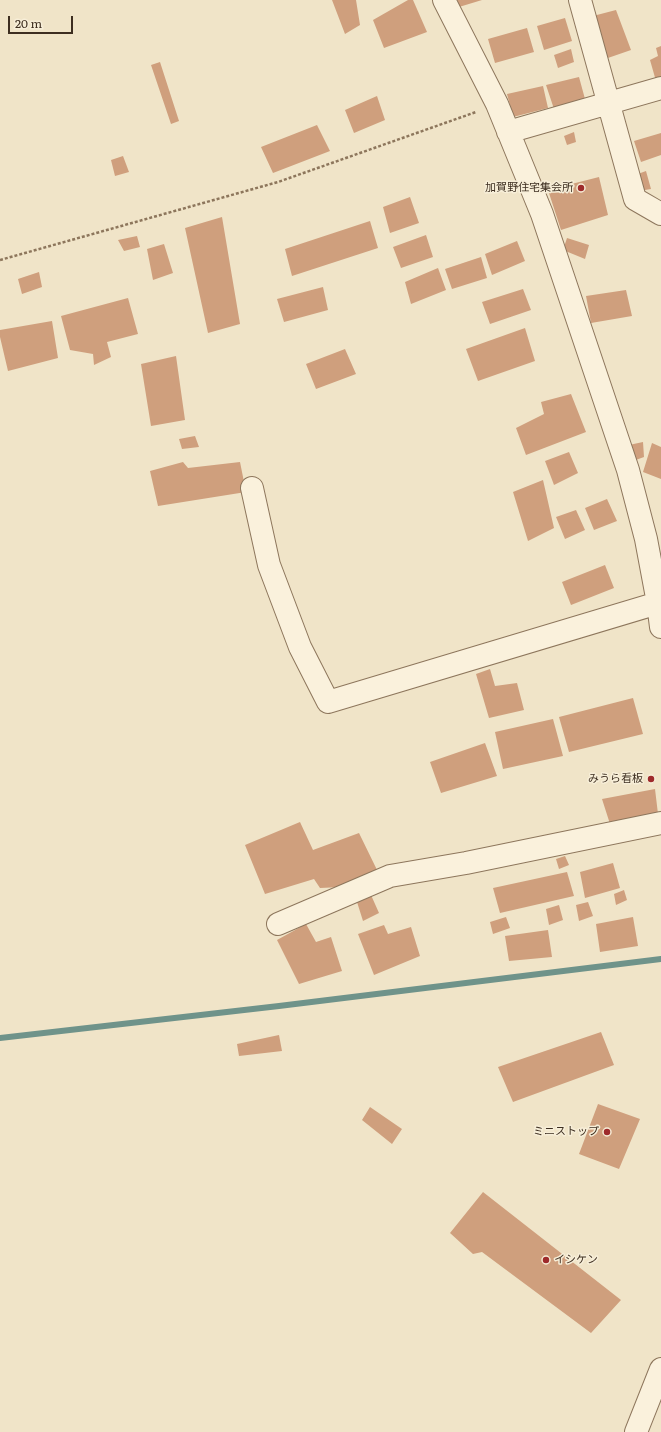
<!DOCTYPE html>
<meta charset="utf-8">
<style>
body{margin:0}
#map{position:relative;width:661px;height:1432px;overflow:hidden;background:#f0e4c8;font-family:Literata,serif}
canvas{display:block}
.scale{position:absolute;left:8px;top:16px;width:65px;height:18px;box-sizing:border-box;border:2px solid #3d2e20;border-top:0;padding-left:5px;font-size:12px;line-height:14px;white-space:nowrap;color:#3d2e20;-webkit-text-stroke:3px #f7eed8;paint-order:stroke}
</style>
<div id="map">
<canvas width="661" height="1432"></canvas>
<div class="scale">20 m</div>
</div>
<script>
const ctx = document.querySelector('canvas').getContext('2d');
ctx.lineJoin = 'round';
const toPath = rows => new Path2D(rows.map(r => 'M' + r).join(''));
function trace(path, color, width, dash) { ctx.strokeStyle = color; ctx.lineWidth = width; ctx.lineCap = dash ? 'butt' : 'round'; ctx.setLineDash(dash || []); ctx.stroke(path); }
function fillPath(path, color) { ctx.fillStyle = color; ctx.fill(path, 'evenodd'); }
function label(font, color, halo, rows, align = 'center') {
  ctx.font = font + ' Literata,"Noto Sans JP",serif'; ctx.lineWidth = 3; ctx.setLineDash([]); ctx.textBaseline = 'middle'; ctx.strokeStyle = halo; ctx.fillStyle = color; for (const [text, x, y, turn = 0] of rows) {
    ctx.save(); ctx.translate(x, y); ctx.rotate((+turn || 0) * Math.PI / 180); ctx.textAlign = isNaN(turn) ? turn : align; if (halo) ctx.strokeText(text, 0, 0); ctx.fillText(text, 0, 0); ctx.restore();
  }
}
const stream = toPath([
 [0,1038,279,1006,661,959]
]);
const building = toPath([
 [332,0,356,0,360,25,345,34],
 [408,0,413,0,427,32,384,48,373,20],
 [457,0,482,0,459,7],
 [616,10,631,50,605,59,593,16],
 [565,18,572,41,544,50,537,26],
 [527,28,534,52,495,63,488,39],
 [661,46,661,80,656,81,650,60,658,56,656,48],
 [571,49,574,62,558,68,554,55],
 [160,62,179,121,171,124,151,65],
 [579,77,585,99,554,109,546,85],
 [543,86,548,108,513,117,507,94],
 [377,96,385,120,354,133,345,110],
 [317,125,330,151,273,173,261,147],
 [574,132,576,142,567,145,564,136],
 [661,133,661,155,641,162,634,141],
 [123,156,129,172,115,176,111,160],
 [646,171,651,189,639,191,635,175],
 [599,177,608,215,561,230,548,190],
 [410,197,419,223,390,233,383,207],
 [222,217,240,324,208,333,185,228],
 [370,221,378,248,292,276,285,249],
 [426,235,433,257,401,268,393,247],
 [137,236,140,247,124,251,118,240],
 [567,238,589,245,585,259,563,250],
 [517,241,525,261,492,275,485,254],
 [164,244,173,273,153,280,147,249],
 [481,257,487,278,452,289,445,269],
 [438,268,446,290,411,304,405,282],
 [39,272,42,287,22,294,18,279],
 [323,287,328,310,284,322,277,299],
 [523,289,531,310,490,324,482,302],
 [626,290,632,316,591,323,586,296],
 [128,298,138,334,107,342,111,357,94,365,93,354,70,350,61,316],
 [52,321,58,358,8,371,0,337,0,330],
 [525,328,535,361,478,381,466,349],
 [345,349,356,374,316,389,306,364],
 [176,356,185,420,151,426,141,364],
 [571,394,586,432,526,455,516,428,544,414,541,402],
 [195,436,199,447,182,449,179,439],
 [643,442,644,457,633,461,629,445],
 [652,443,661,447,661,479,643,472],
 [569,452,578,473,554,485,545,461],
 [183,462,188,468,240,462,246,492,158,506,150,471],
 [543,480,554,528,528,541,513,492],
 [607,499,617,521,594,530,585,508],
 [576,510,585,530,565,539,556,517],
 [605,565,614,588,571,605,562,582],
 [490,669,495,686,517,683,524,710,489,718,476,674],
 [633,698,643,734,569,752,559,717],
 [553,719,563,756,503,769,495,732],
 [485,743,497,776,441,793,430,762],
 [655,789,658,814,610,824,602,799],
 [300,822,313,850,359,833,378,872,342,887,320,888,314,879,265,894,245,845],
 [565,856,569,865,559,869,556,859],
 [613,863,620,888,585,898,580,872],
 [567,872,574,896,500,913,493,888],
 [624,890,627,900,616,905,614,894],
 [371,895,379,913,363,921,357,902],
 [588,902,593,916,579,921,576,905],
 [559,905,563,920,549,925,546,909],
 [506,917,510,928,493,934,490,922],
 [633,917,638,946,600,952,596,924],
 [306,924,316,942,331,937,342,971,299,984,277,940],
 [384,925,388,934,411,927,420,956,374,975,358,934],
 [548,930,552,957,509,961,505,936],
 [601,1032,614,1065,513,1102,498,1067],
 [279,1035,282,1051,239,1056,237,1044],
 [598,1104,640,1119,619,1169,579,1154],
 [370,1107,402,1129,392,1144,362,1120],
 [483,1192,621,1300,591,1333,482,1252,473,1254,450,1233]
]);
const path = toPath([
 [0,260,278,182,476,112]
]);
const minor = toPath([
 [444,0,497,104,542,214,628,470,646,539,658,603,661,627],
 [580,0,635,199,661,214],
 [508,132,661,88],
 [252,488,269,565,300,647,328,702,658,603],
 [278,924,390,876,466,863,661,823],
 [636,1432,661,1369]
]);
const markers = [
 [581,188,4,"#9e2a2b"],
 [651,779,4,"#9e2a2b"],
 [607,1132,4,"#9e2a2b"],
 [546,1260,4,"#9e2a2b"]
];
const poiNames = [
 ["加賀野住宅集会所",573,188],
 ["みうら看板",643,779],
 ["ミニストップ",599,1132],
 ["イシケン",554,1260,"left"]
];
trace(stream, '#6f938a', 6);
fillPath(building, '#cf9f7d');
trace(minor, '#8d765c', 24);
trace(path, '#8d765c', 2.5, [3, 2]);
trace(minor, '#faf1dc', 22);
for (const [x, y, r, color] of markers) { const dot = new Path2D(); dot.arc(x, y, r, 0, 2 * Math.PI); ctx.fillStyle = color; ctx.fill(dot); trace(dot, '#f7eed8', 1.5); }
label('11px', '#3d2e20', '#f7eed8', poiNames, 'right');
</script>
